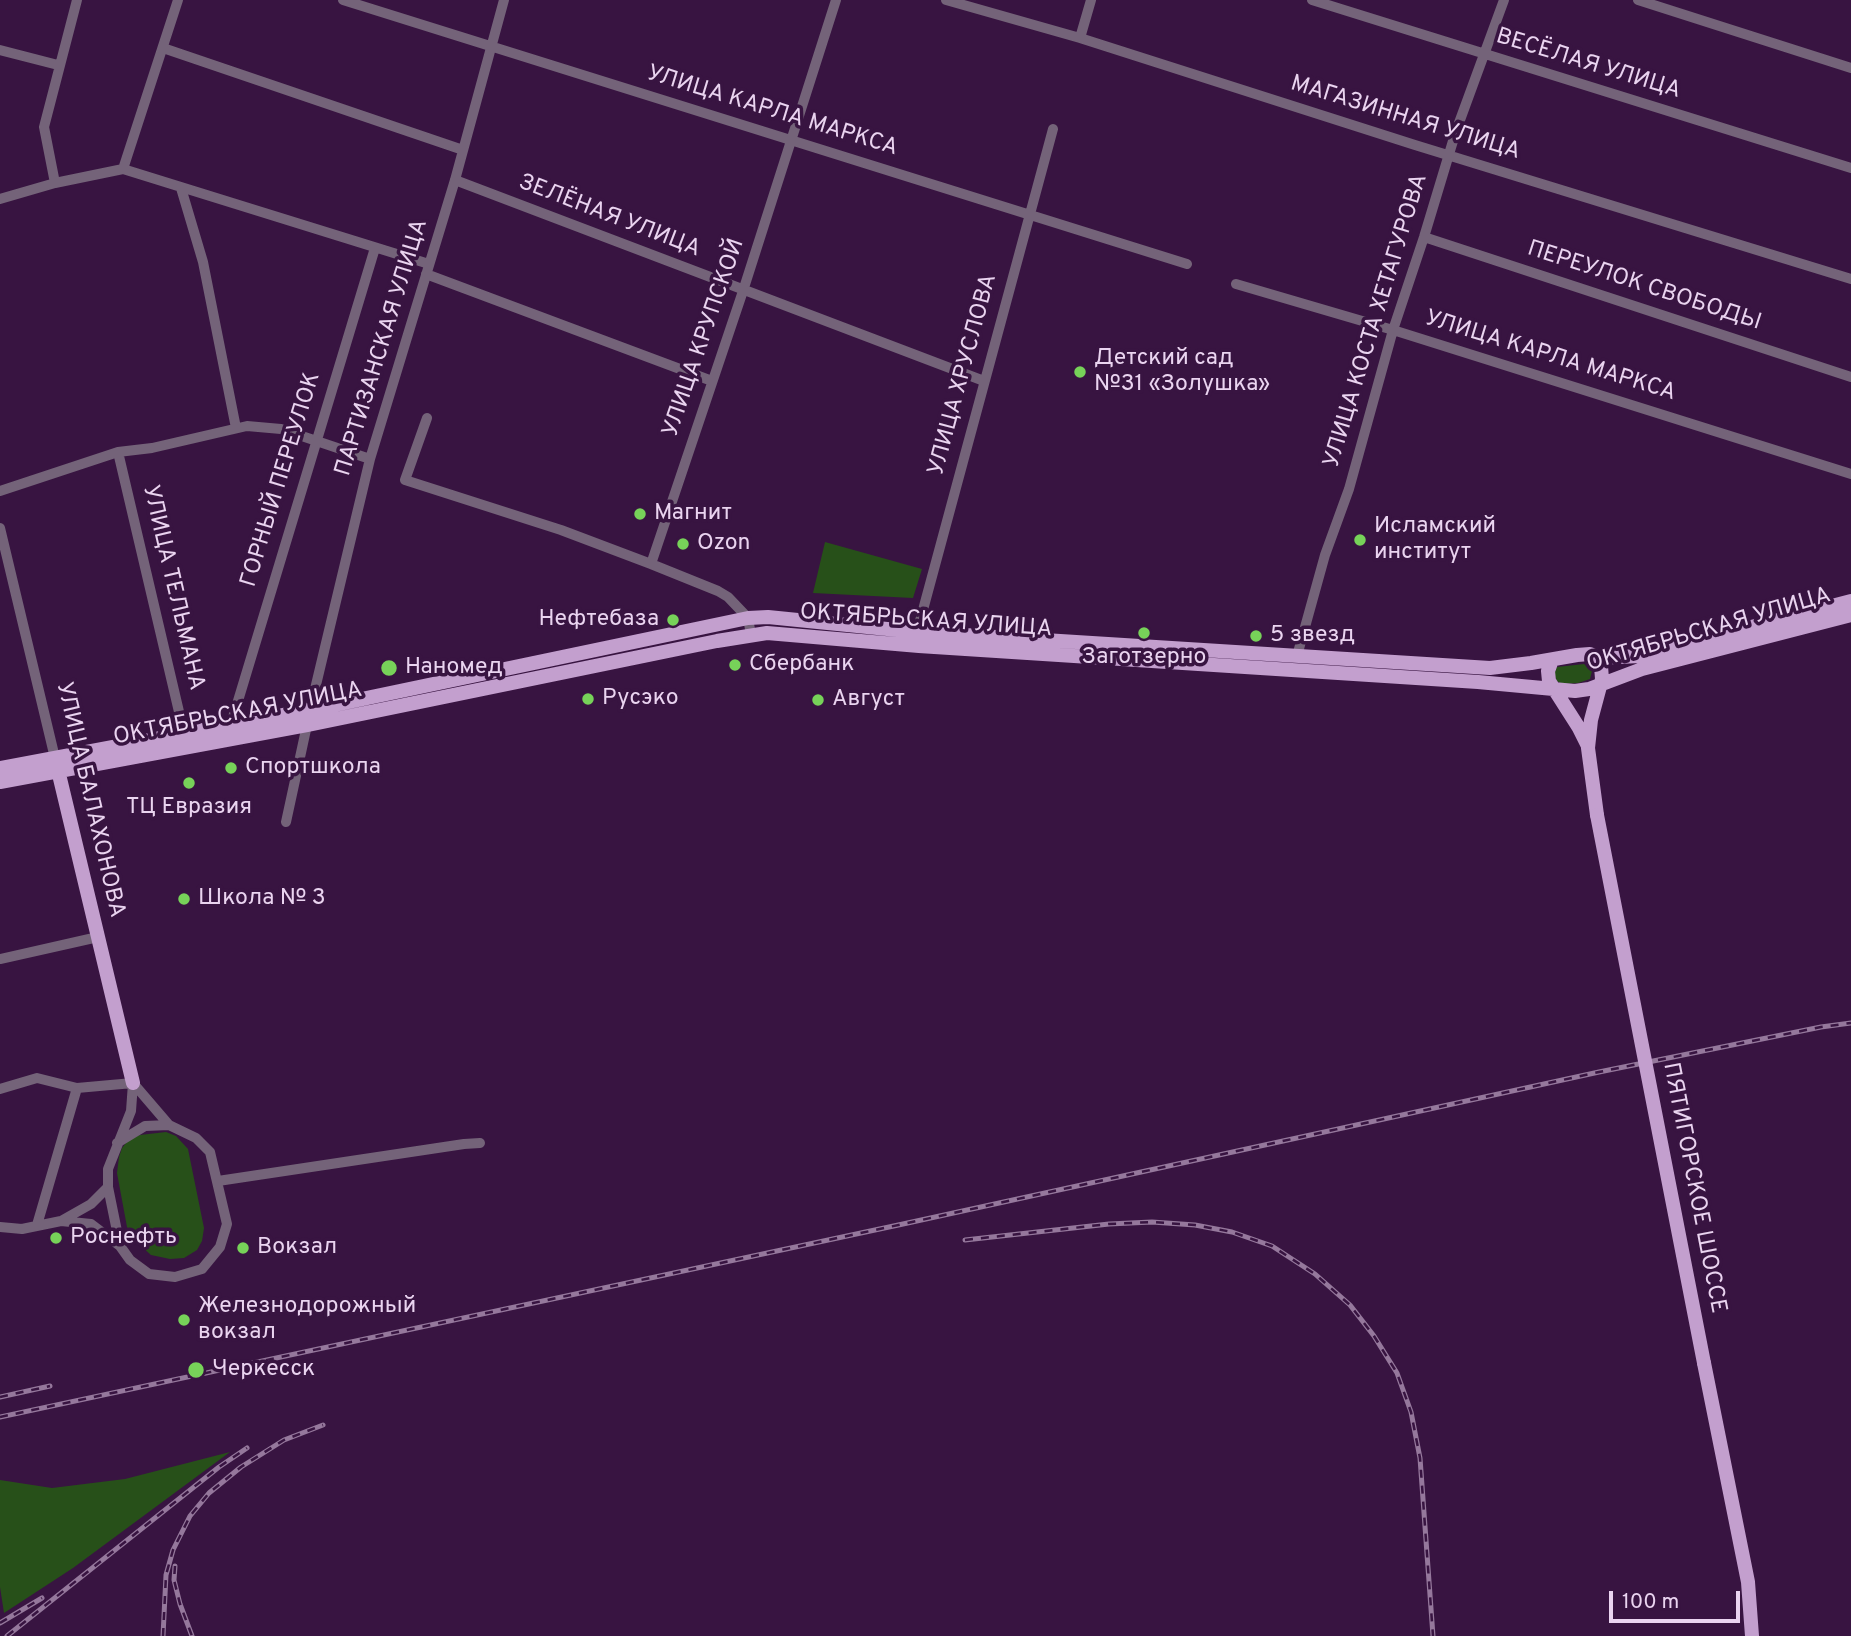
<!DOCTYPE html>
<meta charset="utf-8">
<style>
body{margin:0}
#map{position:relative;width:1851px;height:1636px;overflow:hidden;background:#381441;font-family:Overpass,sans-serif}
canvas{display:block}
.scale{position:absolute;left:1609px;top:1591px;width:131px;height:32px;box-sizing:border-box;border:4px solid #ead4f0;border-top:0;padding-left:9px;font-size:21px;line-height:24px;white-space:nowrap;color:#ead4f0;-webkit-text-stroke:5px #381441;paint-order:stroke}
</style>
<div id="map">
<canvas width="1851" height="1636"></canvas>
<div class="scale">100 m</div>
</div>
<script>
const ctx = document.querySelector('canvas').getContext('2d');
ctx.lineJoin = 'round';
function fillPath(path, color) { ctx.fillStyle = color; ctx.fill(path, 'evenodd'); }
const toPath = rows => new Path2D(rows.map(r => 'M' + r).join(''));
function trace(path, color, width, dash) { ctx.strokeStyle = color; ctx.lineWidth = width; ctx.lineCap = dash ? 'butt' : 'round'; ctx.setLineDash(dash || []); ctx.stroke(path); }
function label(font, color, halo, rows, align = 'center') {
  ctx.font = font + ' Overpass,sans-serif'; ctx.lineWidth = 7; ctx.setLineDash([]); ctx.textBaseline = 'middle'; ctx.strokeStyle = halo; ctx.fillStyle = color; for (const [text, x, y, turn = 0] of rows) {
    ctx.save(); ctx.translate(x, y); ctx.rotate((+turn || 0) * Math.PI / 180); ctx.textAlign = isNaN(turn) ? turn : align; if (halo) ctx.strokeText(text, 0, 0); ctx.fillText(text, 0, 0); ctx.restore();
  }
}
const green = toPath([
 [825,542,922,569,913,598,813,593],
 [1584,664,1592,671,1590,679,1578,683,1562,684,1557,681,1554,674,1557,667],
 [166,1132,176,1136,188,1149,204,1228,202,1241,197,1250,184,1258,170,1259,151,1255,131,1237,127,1227,117,1173,119,1157,122,1148,129,1139,140,1135],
 [230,1452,73,1568,4,1613,0,1587,0,1480,52,1488,125,1479]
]);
const minor = toPath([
 [343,0,1187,264],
 [946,0,1080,38,1415,145,1851,279],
 [1312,0,1851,168],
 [1638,0,1851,68],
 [1080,38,1091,0],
 [163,48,463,150],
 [0,50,58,65],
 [123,169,178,0],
 [455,180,984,381],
 [55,183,44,127,77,0],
 [181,188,203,262,236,428],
 [0,199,55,183,123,169,429,264],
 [1424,237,1851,377],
 [426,274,712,381],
 [1236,284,1393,330,1851,474],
 [427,418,405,480,561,530,651,564],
 [118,452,184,733],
 [0,491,118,452,152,448,247,426,281,429,370,459],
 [0,528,55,758],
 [917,632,1053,129],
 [751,635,748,618,728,597,718,591,651,564,743,291,836,0],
 [1297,656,1325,555,1349,489,1393,330,1424,237,1456,131,1504,0],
 [310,710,370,459,455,180,504,0],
 [231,724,375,248],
 [286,822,307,725],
 [0,959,98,937],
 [133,1083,169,1125,196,1138,210,1152,227,1224,220,1247,202,1269,175,1277,149,1274,130,1260,120,1246,108,1187,108,1169,131,1111,133,1083],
 [0,1089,37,1078,77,1088,133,1083],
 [117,1143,145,1126,169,1125],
 [218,1181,464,1144,480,1143],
 [61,1221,91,1204,108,1187],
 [37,1225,77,1088],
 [0,1227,22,1229,61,1221,91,1224,120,1246]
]);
const major = toPath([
 [1552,660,1548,671,1549,681,1579,728,1588,746],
 [57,766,133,1083],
 [0,768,310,710,748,618,768,617,917,632,1490,668,1531,663,1577,655,1590,654,1598,658,1640,656,1851,601],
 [0,782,307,725,717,641,767,633,919,646,1478,682,1575,691,1589,689,1642,669,1851,615],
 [1597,815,1588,748,1591,720,1602,679,1601,666,1598,658],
 [1704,1363,1748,1582,1752,1636]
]);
const rail = toPath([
 [965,1240,1109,1224,1152,1222,1195,1225,1232,1232,1272,1246,1315,1274,1350,1305,1374,1336,1397,1373,1411,1412,1420,1458,1433,1636],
 [0,1397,50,1386],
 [0,1417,903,1224,1599,1072,1821,1027,1851,1023],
 [175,1566,174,1580,180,1604,192,1636],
 [0,1623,42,1598],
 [7,1636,219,1467,247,1448],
 [163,1636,166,1575,173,1550,190,1516,209,1493,241,1467,284,1440,323,1425]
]);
const majorBridge = toPath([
 [1597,815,1704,1363]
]);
const markers = [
 [1080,372,7,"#77d259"],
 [640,514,7,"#77d259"],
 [1360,540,7,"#77d259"],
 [683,544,7,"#77d259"],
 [673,620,7,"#77d259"],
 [1144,633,7,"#77d259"],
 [1256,636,7,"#77d259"],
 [735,665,7,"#77d259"],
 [389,668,9,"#77d259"],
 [588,699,7,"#77d259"],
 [818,700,7,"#77d259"],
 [231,768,7,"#77d259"],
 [189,783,7,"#77d259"],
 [184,899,7,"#77d259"],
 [56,1238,7,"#77d259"],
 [243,1248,7,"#77d259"],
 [184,1320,7,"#77d259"],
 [196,1370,9,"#77d259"]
];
const streetNames = [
 ["ВЕСЁЛАЯ УЛИЦА",1588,65,17],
 ["УЛИЦА КАРЛА МАРКСА",772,112,17],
 ["МАГАЗИННАЯ УЛИЦА",1405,119,17],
 ["ЗЕЛЁНАЯ УЛИЦА",609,217,21],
 ["ПЕРЕУЛОК СВОБОДЫ",1644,287,18],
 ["УЛИЦА КОСТА ХЕТАГУРОВА",1377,321,-73],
 ["УЛИЦА КРУПСКОЙ",705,338,-71],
 ["ПАРТИЗАНСКАЯ УЛИЦА",383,348,-73],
 ["УЛИЦА КАРЛА МАРКСА",1550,357,17],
 ["УЛИЦА ХРУСЛОВА",964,375,-75],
 ["ГОРНЫЙ ПЕРЕУЛОК",282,480,-73],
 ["УЛИЦА ТЕЛЬМАНА",172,588,77],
 ["ОКТЯБРЬСКАЯ УЛИЦА",926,622,4],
 ["ОКТЯБРЬСКАЯ УЛИЦА",1709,631,-16],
 ["ОКТЯБРЬСКАЯ УЛИЦА",238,715,-11],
 ["УЛИЦА БАЛАХОНОВА",89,800,77],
 ["ПЯТИГОРСКОЕ ШОССЕ",1693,1188,79]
];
const poiNames = [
 ["Детский сад",1094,359],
 ["№31 «Золушка»",1094,385],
 ["Магнит",654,514],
 ["Исламский",1374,527],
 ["институт",1374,553],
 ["Ozon",697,544],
 ["Нефтебаза",659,620,"right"],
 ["5 звезд",1270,636],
 ["Заготзерно",1144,658,"center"],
 ["Сбербанк",749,665],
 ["Наномед",405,668],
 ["Русэко",602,699],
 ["Август",832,700],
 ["Спортшкола",245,768],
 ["ТЦ Евразия",189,808,"center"],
 ["Школа № 3",198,899],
 ["Роснефть",70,1238],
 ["Вокзал",257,1248],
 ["Железнодорожный",198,1307],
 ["вокзал",198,1333],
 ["Черкесск",212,1370]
];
fillPath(green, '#275019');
trace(minor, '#746379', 10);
trace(major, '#c39fce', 14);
trace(rail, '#95789c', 5);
trace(rail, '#381441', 2.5, [8]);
trace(majorBridge, '#c39fce', 14);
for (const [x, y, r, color] of markers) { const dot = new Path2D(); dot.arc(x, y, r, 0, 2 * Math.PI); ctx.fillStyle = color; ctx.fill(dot); trace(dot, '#381441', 2.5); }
label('23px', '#ead4f0', '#381441', streetNames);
label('23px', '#ead4f0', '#381441', poiNames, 'left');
</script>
